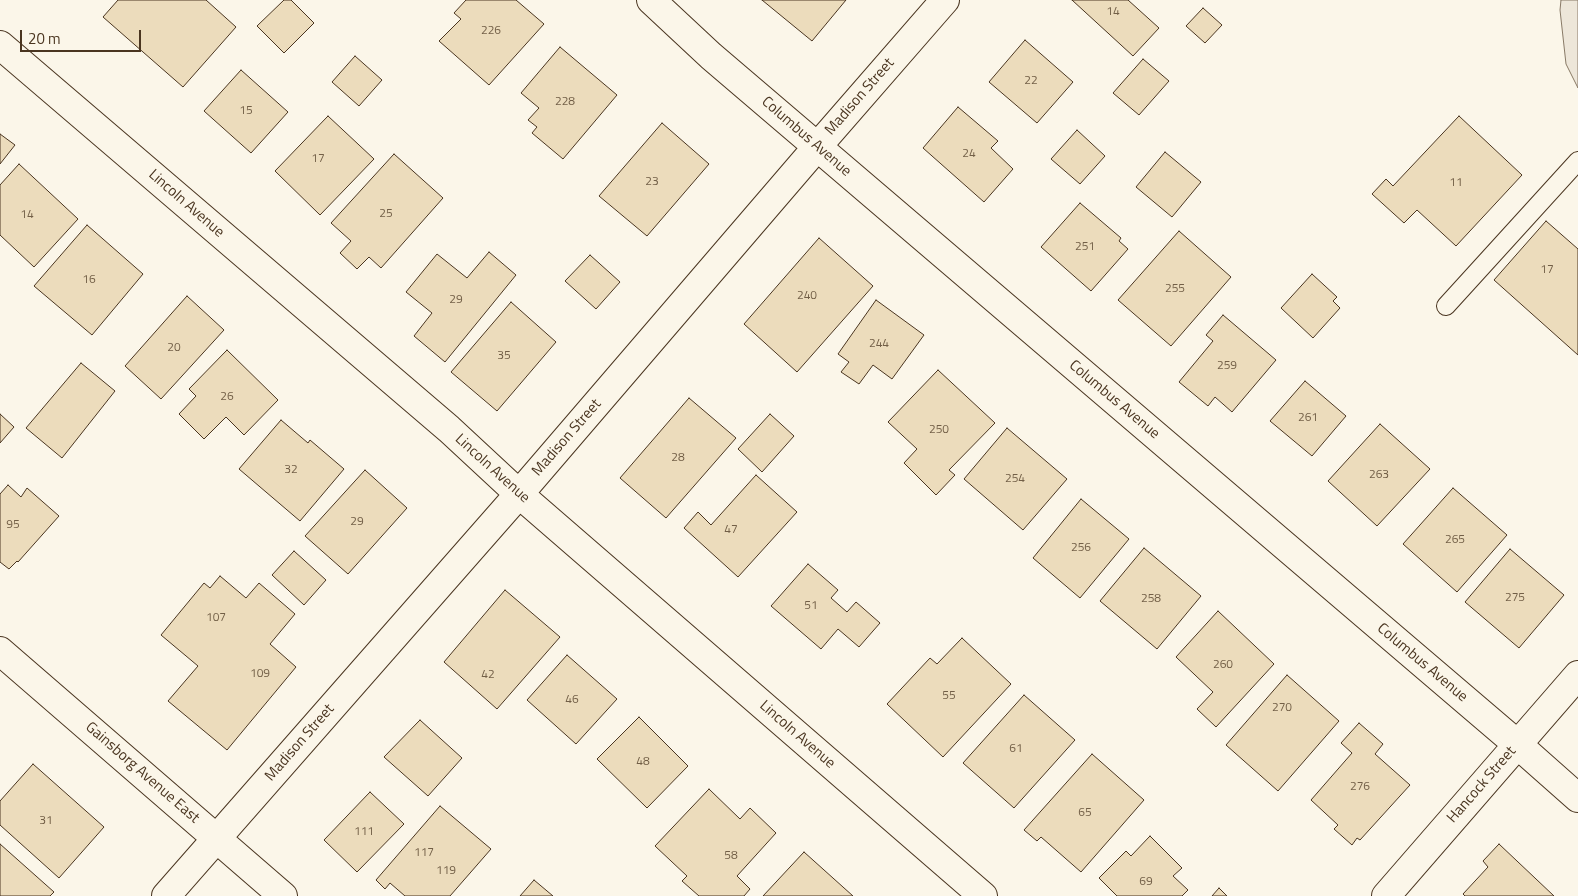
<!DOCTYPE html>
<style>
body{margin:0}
#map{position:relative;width:1578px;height:896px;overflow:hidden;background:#fbf6e9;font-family:"Titillium Web",sans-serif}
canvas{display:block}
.scale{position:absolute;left:20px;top:30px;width:121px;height:22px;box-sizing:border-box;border:2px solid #4a3520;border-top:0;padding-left:6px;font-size:15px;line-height:18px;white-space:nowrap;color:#4a3520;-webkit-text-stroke:4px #fbf6e9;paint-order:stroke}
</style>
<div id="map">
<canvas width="1578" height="896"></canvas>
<div class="scale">20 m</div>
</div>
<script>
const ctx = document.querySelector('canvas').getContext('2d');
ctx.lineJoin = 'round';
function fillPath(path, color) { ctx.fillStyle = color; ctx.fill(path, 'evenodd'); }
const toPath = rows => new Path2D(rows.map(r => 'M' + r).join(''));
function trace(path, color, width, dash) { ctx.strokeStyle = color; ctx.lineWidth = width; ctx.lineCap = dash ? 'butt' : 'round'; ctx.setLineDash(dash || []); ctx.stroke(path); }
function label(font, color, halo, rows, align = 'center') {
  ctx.font = font + ' "Titillium Web",sans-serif'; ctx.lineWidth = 4; ctx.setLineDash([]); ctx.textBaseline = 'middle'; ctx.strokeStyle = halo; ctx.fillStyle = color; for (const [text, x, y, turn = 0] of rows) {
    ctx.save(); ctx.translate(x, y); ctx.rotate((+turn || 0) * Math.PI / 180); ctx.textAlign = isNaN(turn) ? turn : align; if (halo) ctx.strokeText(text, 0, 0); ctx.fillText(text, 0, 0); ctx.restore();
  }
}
const green = toPath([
 [1561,0,1578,0,1578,88,1566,64,1560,10,1561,0]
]);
const building = toPath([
 [118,0,206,0,236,27,183,87,103,17,118,0],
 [284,0,291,0,314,23,284,53,257,26,284,0],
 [466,0,516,0,544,24,489,85,439,41,461,19,454,13,466,0],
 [762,0,846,0,812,41,762,0],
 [1072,0,1128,0,1159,28,1133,56,1072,0],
 [1203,8,1222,25,1205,43,1186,26,1203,8],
 [1025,40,1073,82,1037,123,989,82,1025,40],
 [560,47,617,95,563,159,532,133,537,127,528,120,539,108,521,93,560,47],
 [355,56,382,80,359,106,332,82,355,56],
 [1143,59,1169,81,1139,115,1113,93,1143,59],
 [241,70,288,112,251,153,204,111,241,70],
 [958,107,998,141,991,148,1013,169,984,202,923,148,958,107],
 [328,116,374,159,320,215,275,171,328,116],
 [1459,116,1522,175,1456,246,1417,210,1404,223,1372,194,1386,179,1393,186,1459,116],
 [662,123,709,164,647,236,599,196,662,123],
 [1077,130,1105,156,1080,184,1051,159,1077,130],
 [0,134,15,145,0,164,0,134],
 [1165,152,1201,182,1172,217,1136,187,1165,152],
 [394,154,443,198,381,268,369,257,357,269,340,253,351,241,331,223,394,154],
 [19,164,78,219,34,267,0,235,0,185,19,164],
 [1080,203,1121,238,1119,241,1128,249,1091,291,1041,247,1080,203],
 [1546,221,1578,249,1578,355,1494,280,1546,221],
 [87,225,143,274,92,335,34,286,87,225],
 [1179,231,1231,277,1171,346,1118,300,1179,231],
 [819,238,873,286,797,372,744,324,819,238],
 [489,252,516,275,445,362,414,336,432,313,406,292,437,254,467,278,489,252],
 [590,255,620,282,596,309,565,281,590,255],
 [1312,274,1337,297,1333,301,1340,308,1313,338,1281,308,1312,274],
 [187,296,224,330,161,399,125,366,187,296],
 [876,300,924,335,892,379,873,365,859,384,841,372,849,362,838,354,876,300],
 [511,302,556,342,497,411,451,372,511,302],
 [1223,315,1276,360,1232,412,1215,397,1208,406,1179,382,1213,341,1206,335,1223,315],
 [227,350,278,400,244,435,226,417,204,439,179,414,196,396,189,389,227,350],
 [81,363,115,391,62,458,26,428,81,363],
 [938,370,995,423,949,470,955,475,936,495,904,463,917,449,888,422,938,370],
 [1305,381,1346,416,1312,456,1270,421,1305,381],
 [689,398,736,438,666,518,620,478,689,398],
 [0,414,14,427,0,443,0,414],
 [770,414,794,436,762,472,738,449,770,414],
 [281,420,308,443,310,440,344,469,300,521,239,469,281,420],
 [1380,424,1430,469,1377,526,1328,481,1380,424],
 [1007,428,1067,479,1023,530,964,479,1007,428],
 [365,470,407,508,348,574,305,536,365,470],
 [756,475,797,512,738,577,684,528,698,512,711,525,756,475],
 [8,485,21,497,27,488,59,516,18,562,17,561,9,569,0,562,0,494,8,485],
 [1453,488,1507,535,1457,592,1403,544,1453,488],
 [1081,499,1129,539,1080,598,1033,558,1081,499],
 [1144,548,1201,596,1157,649,1100,601,1144,548],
 [1510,549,1564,595,1519,648,1465,602,1510,549],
 [294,551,326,580,304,605,272,575,294,551],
 [808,564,838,590,831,598,847,612,856,602,880,623,859,647,838,629,821,649,771,606,808,564],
 [220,576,246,598,259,583,295,614,270,644,296,667,227,750,168,701,198,666,161,635,204,583,210,588,220,576],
 [505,590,560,637,497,709,444,662,505,590],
 [1218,611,1274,664,1216,727,1197,709,1213,692,1176,657,1218,611],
 [962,638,1011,684,943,757,887,704,930,658,937,664,962,638],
 [567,655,617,699,576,744,527,700,567,655],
 [1287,675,1339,721,1278,791,1226,745,1287,675],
 [1024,695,1075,740,1014,808,963,763,1024,695],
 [639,717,688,766,647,808,597,759,639,717],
 [420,720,462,758,428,796,384,757,420,720],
 [1359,723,1383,744,1375,754,1410,785,1360,840,1357,838,1352,845,1334,829,1338,825,1311,800,1352,753,1341,743,1359,723],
 [1092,754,1144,800,1081,872,1041,837,1037,841,1024,830,1092,754],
 [33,764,104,827,59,878,0,825,0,801,33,764],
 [709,789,740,819,750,808,776,833,737,876,750,889,744,896,699,896,682,881,687,876,655,846,709,789],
 [370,792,404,824,357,872,324,840,370,792],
 [440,806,491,849,450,896,405,896,390,883,385,889,376,880,440,806],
 [1150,836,1182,868,1173,876,1188,890,1182,896,1117,896,1099,878,1126,851,1131,856,1150,836],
 [0,844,54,892,50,896,0,896,0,844],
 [1499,844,1554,896,1465,896,1463,894,1488,867,1483,861,1499,844],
 [804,852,853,896,763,896,804,852],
 [534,880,553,896,520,896,534,880],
 [1219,888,1227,896,1212,896,1219,888]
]);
const lane = toPath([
 [1446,306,1578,161]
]);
const street = toPath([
 [651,0,711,56,1517,744,1578,798],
 [0,45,449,429,519,494,983,896],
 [0,651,283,896],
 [166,896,519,494,817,147,945,0],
 [1386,896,1578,675]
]);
const numberNames = [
 ["14",1113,12],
 ["226",491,31],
 ["22",1031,81],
 ["228",565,102],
 ["15",246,111],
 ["24",969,154],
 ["17",318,159],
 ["23",652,182],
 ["11",1456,183],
 ["25",386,214],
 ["14",27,215],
 ["251",1085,247],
 ["17",1547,270],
 ["16",89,280],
 ["255",1175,289],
 ["240",807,296],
 ["29",456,300],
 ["244",879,344],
 ["20",174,348],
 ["35",504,356],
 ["259",1227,366],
 ["26",227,397],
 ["261",1308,418],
 ["250",939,430],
 ["28",678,458],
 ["32",291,470],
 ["263",1379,475],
 ["254",1015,479],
 ["29",357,522],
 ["95",13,525],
 ["47",731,530],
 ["265",1455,540],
 ["256",1081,548],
 ["275",1515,598],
 ["258",1151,599],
 ["51",811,606],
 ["107",216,618],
 ["260",1223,665],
 ["109",260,674],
 ["42",488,675],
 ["55",949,696],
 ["46",572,700],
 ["270",1282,708],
 ["61",1016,749],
 ["48",643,762],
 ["276",1360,787],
 ["65",1085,813],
 ["31",46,821],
 ["111",364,832],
 ["117",424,853],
 ["58",731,856],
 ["119",446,871],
 ["69",1146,882]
];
const streetNames = [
 ["Madison Street",860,97,-49],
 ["Columbus Avenue",806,137,41],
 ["Lincoln Avenue",186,204,41],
 ["Columbus Avenue",1114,400,40],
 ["Madison Street",567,438,-49],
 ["Lincoln Avenue",492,469,42],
 ["Columbus Avenue",1422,663,40],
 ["Lincoln Avenue",797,735,41],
 ["Madison Street",300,743,-49],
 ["Gainsborg Avenue East",142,773,41],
 ["Hancock Street",1482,785,-49]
];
fillPath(green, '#ede6d9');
trace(green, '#887966', 1);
fillPath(building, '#ecdcbc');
trace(building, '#4a3520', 1);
trace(lane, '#4a3520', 20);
trace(street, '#4a3520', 30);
trace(lane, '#fbf6e9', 18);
trace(street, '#fbf6e9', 28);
label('12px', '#725f47', null, numberNames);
label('15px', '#4a3520', '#fbf6e9', streetNames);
</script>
